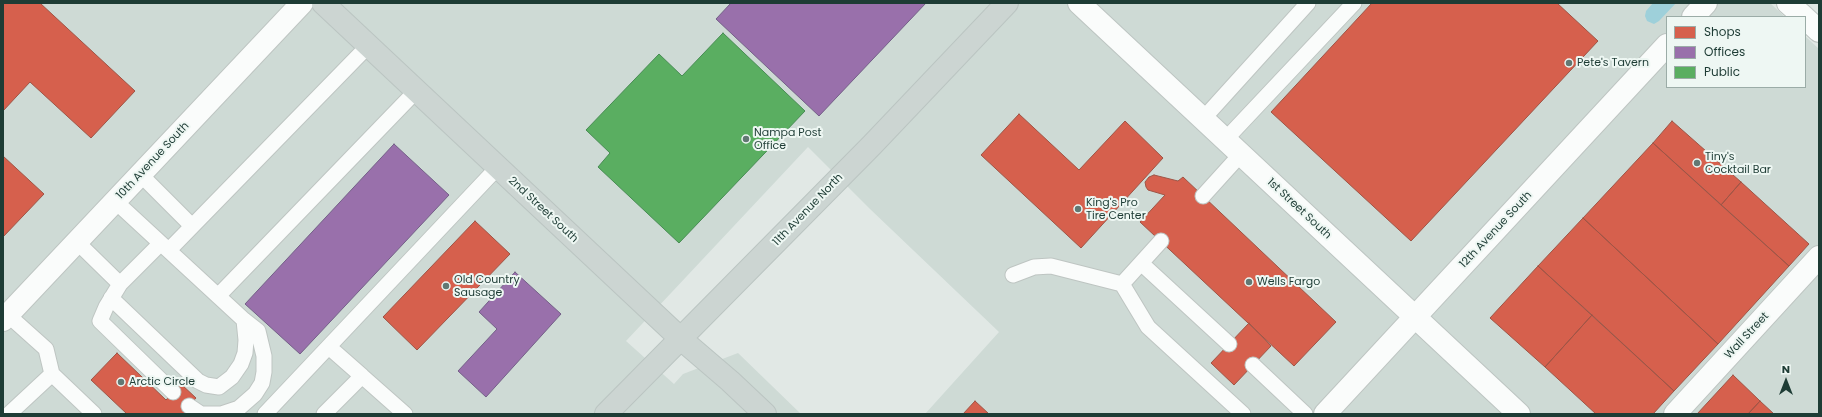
<!DOCTYPE html>
<style>
body{margin:0}
#map{position:relative;width:1822px;height:417px;overflow:hidden;background:#e1e8e5;font-family:Poppins,sans-serif}
canvas{display:block}
.frame{position:absolute;inset:0;border:4px solid #1e3c35;pointer-events:none}
.legend{position:absolute;left:1666px;top:16px;width:140px;height:72px;box-sizing:border-box;background:#eef7f3;border:1px solid #9baca7;margin:0;padding:5px 7px;list-style:none;font-size:12px;color:#1e3c35}
.legend li{display:flex;align-items:center;gap:8px;height:20px}
.legend b{width:20px;border:1px solid #9baca7}
.north{position:absolute;left:1766px;top:361px;width:40px;height:40px;-webkit-text-stroke:3px #eef7f3;paint-order:stroke;rotate:0deg;font-size:11px;font-weight:700;line-height:16px;text-align:center;color:#1e3c35}
.north::after{content:'';display:block;margin:auto;width:14px;height:18px;background:#1e3c35;clip-path:polygon(50% 0,100% 100%,50% 72%,0 100%)}
</style>
<div id="map">
<canvas width="1822" height="417"></canvas>
<div class="frame"></div>
<ul class="legend">
<li><b style="height:11px;background:#d6604d"></b>Shops</li>
<li><b style="height:11px;background:#9970ab"></b>Offices</li>
<li><b style="height:11px;background:#5aae61"></b>Public</li>
</ul>
<div class="north">N</div>
</div>
<script>
const ctx = document.querySelector('canvas').getContext('2d');
ctx.lineJoin = 'round';
function fillPath(path, color) { ctx.fillStyle = color; ctx.fill(path, 'evenodd'); }
const toPath = rows => new Path2D(rows.map(r => 'M' + r).join(''));
function trace(path, color, width, dash) { ctx.strokeStyle = color; ctx.lineWidth = width; ctx.lineCap = dash ? 'butt' : 'round'; ctx.setLineDash(dash || []); ctx.stroke(path); }
function label(font, color, halo, rows, align = 'center') {
  ctx.font = font + ' Poppins,sans-serif'; ctx.lineWidth = 4; ctx.setLineDash([]); ctx.textBaseline = 'middle'; ctx.strokeStyle = halo; ctx.fillStyle = color; for (const [text, x, y, turn = 0] of rows) {
    ctx.save(); ctx.translate(x, y); ctx.rotate((+turn || 0) * Math.PI / 180); ctx.textAlign = isNaN(turn) ? turn : align; if (halo) ctx.strokeText(text, 0, 0); ctx.fillText(text, 0, 0); ctx.restore();
  }
}
const built = toPath([
 [3,3,1770,3,1785,17,1667,17,1667,87,1805,87,1805,36,1819,49,1819,414,925,414,999,332,870,209,808,147,626,341,674,384,683,374,738,353,801,414,3,414]
]);
const water = toPath([
 [1653,3,1676,3,1659,21,1654,24,1647,21,1645,16,1646,11]
]);
const shops = toPath([
 [3,3,40,3,135,91,91,138,30,82,3,111,3,3],
 [1372,3,1557,3,1598,41,1411,241,1271,112,1372,3],
 [1019,114,1079,170,1125,121,1163,158,1081,248,981,155,1019,114],
 [1672,121,1741,182,1721,205,1653,143,1672,121],
 [1653,143,1789,266,1718,344,1583,218,1653,143],
 [3,156,44,194,3,237,3,156],
 [1154,175,1178,181,1183,177,1336,322,1294,366,1140,222,1165,195,1148,190,1146,187,1145,182,1149,177,1154,175],
 [1741,182,1809,244,1789,266,1721,205,1741,182],
 [1583,218,1718,344,1674,391,1538,266,1583,218],
 [475,221,510,254,417,350,383,317,475,221],
 [1538,266,1592,315,1545,367,1490,318,1538,266],
 [1592,315,1674,391,1653,414,1596,414,1545,367,1592,315],
 [1249,323,1271,346,1234,385,1211,363,1249,323],
 [117,353,166,400,181,384,196,398,186,409,191,414,127,414,91,380,117,353],
 [1733,375,1760,401,1748,414,1697,414,1733,375],
 [975,401,989,414,963,414,975,401],
 [1760,401,1774,414,1748,414,1760,401]
]);
const offices = toPath([
 [731,3,926,3,819,116,716,19,731,3],
 [394,144,449,195,300,354,245,304,394,144],
 [515,272,561,314,486,397,458,371,497,329,479,312,515,272]
]);
const public = toPath([
 [723,33,805,111,679,243,598,167,610,153,586,130,659,54,682,76,723,33]
]);
const lane = toPath([
 [1203,119,1308,3],
 [1225,140,1354,3],
 [140,174,192,226],
 [1203,196,1241,154],
 [115,201,244,320,258,331,264,356,264,372,262,383,255,394,239,408,221,414,201,414,189,406],
 [1161,241,1122,284,1148,327,1243,414],
 [77,242,120,284],
 [160,244,120,284,106,307,100,321,173,392],
 [169,250,368,46],
 [1141,263,1229,344],
 [1013,275,1034,267,1051,266,1122,284],
 [218,296,416,91],
 [111,298,198,381,206,385,219,387,232,377,241,364,245,353,246,340,244,320],
 [8,315,46,349,52,374],
 [329,347,362,376],
 [1253,365,1305,414],
 [9,414,52,374,94,414],
 [265,414,498,167],
 [324,414,362,376,405,414]
]);
const street = toPath([
 [1788,3,1804,17],
 [1693,17,1706,3],
 [1805,18,1819,31],
 [3,320,302,3],
 [1325,414,1667,45],
 [1675,414,1819,257]
]);
const secondary = toPath([
 [1079,3,1519,414]
]);
const primary = toPath([
 [323,3,681,339,730,381,765,414],
 [606,414,872,145,1007,3]
]);
const markers = [
 [1569,63,4,"#627873"],
 [746,139,4,"#627873"],
 [1697,163,4,"#627873"],
 [1078,209,4,"#627873"],
 [1249,282,4,"#627873"],
 [446,286,4,"#627873"],
 [121,382,4,"#627873"]
];
const poiNames = [
 ["Pete's Tavern",1577,63],
 ["Nampa Post",754,133],
 ["Office",754,146],
 ["Tiny's",1705,157],
 ["Cocktail Bar",1705,170],
 ["King's Pro",1086,203],
 ["Tire Center",1086,216],
 ["Old Country",454,280],
 ["Sausage",454,293],
 ["Wells Fargo",1257,282],
 ["Arctic Circle",129,382]
];
const streetNames = [
 ["10th Avenue South",153,161,-47],
 ["1st Street South",1299,209,43],
 ["2nd Street South",543,210,43],
 ["11th Avenue North",808,210,-46],
 ["12th Avenue South",1496,230,-47],
 ["Wall Street",1747,336,-47]
];
fillPath(built, '#cedad5');
fillPath(water, '#9ed0da');
fillPath(shops, '#d6604d');
trace(shops, '#9f5546', 1);
fillPath(offices, '#9970ab');
trace(offices, '#746088', 1);
fillPath(public, '#5aae61');
trace(public, '#488c54', 1);
trace(lane, '#bec5c2', 17);
trace(street, '#bec5c2', 24);
trace(secondary, '#bdc5c2', 24);
trace(primary, '#bbc5c2', 24);
trace(lane, '#fafcfb', 15);
trace(street, '#fafcfb', 22);
trace(secondary, '#fafcfb', 22);
trace(primary, '#ccd5d2', 22);
for (const [x, y, r, color] of markers) { const dot = new Path2D(); dot.arc(x, y, r, 0, 2 * Math.PI); ctx.fillStyle = color; ctx.fill(dot); trace(dot, '#eef7f3', 1.5); }
label('11px', '#1e3c35', '#eef7f3', poiNames, 'left');
label('11px', '#1e3c35', '#eef7f3', streetNames);
</script>
